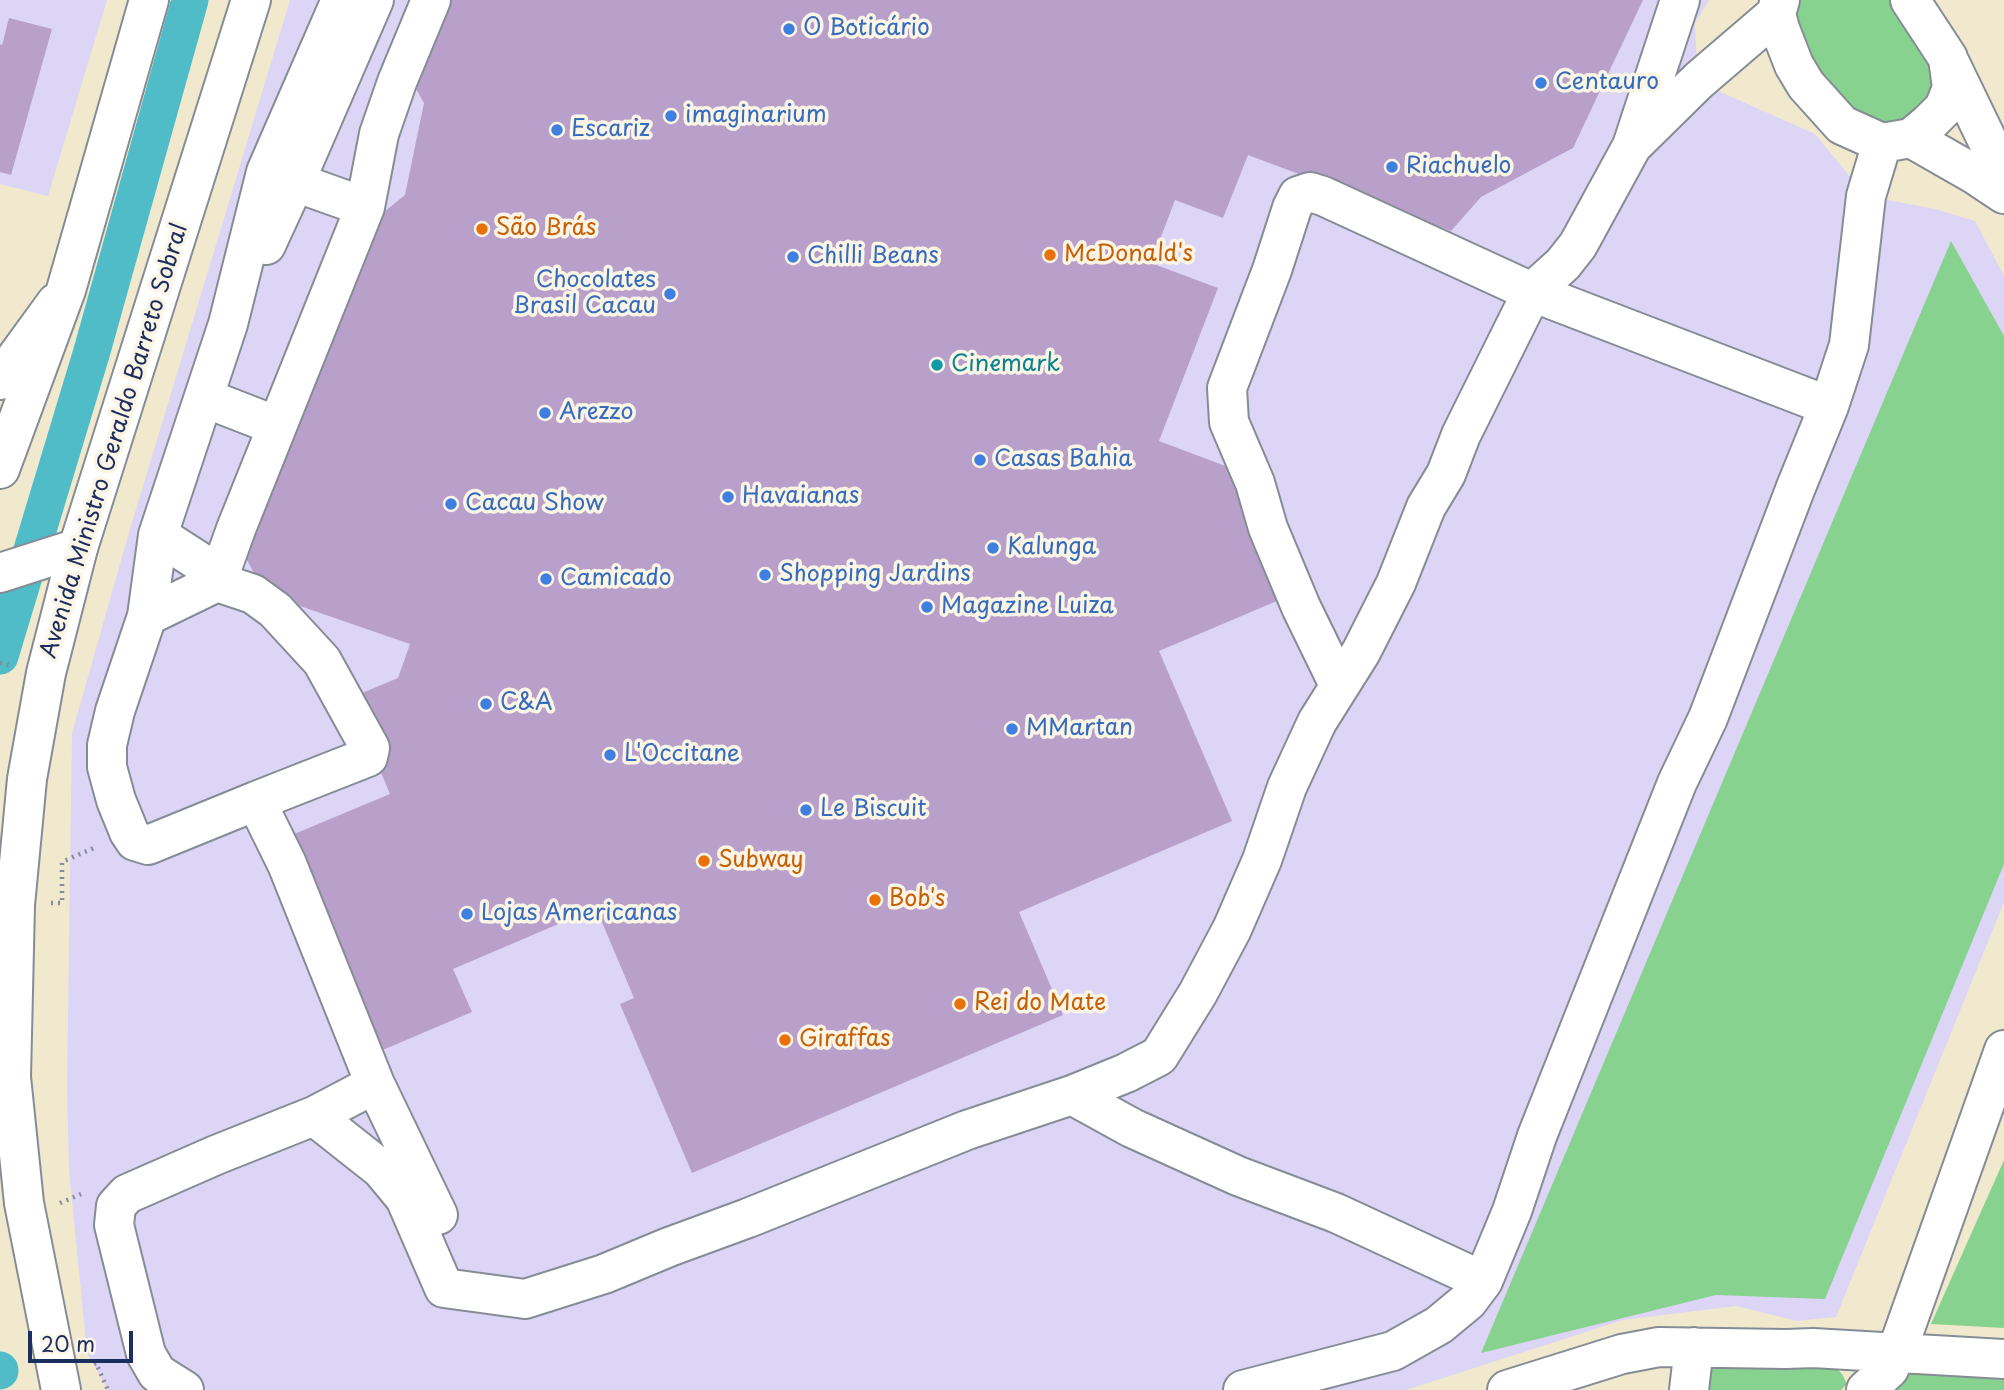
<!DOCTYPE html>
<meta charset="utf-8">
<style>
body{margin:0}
#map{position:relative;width:2004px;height:1390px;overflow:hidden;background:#f1e9cd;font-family:"Playpen Sans",sans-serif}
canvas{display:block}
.scale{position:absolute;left:28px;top:1331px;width:105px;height:32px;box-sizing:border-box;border:4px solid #1b2f5e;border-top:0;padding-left:9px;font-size:21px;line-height:24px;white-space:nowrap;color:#1b2f5e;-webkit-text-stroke:5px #fcf5e5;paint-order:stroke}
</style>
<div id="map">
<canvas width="2004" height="1390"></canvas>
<div class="scale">20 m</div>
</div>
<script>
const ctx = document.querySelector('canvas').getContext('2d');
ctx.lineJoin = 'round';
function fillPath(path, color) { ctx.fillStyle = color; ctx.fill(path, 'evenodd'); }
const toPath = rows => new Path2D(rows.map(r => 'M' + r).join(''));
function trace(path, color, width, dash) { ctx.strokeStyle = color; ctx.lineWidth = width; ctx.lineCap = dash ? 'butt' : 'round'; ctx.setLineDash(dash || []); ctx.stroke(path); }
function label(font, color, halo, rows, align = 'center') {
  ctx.font = font + ' "Playpen Sans",sans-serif'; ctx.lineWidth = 7; ctx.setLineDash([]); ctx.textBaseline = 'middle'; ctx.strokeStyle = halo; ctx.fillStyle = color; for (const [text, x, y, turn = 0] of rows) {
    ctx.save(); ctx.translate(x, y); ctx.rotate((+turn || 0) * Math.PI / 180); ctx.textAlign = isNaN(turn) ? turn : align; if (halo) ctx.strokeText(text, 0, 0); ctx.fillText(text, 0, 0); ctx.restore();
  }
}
const built = toPath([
 [0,0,107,0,48,196,0,184],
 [290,0,1709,0,1695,23,1698,82,1815,134,1866,196,1935,209,1975,221,2004,276,2004,902,1836,1317,1797,1321,1736,1306,1623,1320,1406,1390,108,1390,87,1353,69,1170,67,1089,72,733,130,529]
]);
const green = toPath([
 [1800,0,1898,0,1935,51,1932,102,1892,136,1825,103,1789,14],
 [1951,241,2004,336,2004,864,1825,1299,1716,1295,1481,1353],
 [2004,1160,2004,1328,1931,1324],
 [1713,1363,1833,1364,1842,1374,1847,1384,1841,1390,1710,1390,1701,1382],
 [1899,1367,2004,1373,2004,1390,1894,1390]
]);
const canal = toPath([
 [0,656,92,351,190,0],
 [0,1370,0,1371]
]);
const building = toPath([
 [439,0,1643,0,1573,148,1481,197,1451,231,1248,155,1223,218,1175,200,1151,263,1218,288,1159,441,1228,467,1284,598,1159,651,1232,821,1019,912,1063,1015,692,1173,620,1004,634,998,596,908,453,969,472,1012,378,1052,287,837,390,794,350,698,398,678,410,644,265,594,245,556,368,225,405,195,424,103,407,73],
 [9,18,52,29,11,175,0,172,0,44,2,45]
]);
const path = toPath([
 [0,663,13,666],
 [51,903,62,903,62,862,96,847],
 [60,1203,81,1194],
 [94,1364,96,1363,108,1390]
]);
const minor = toPath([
 [1780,0,1776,14,1780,29,1794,65,1806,85,1842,125,1882,143,1911,138,1929,123,1944,108,1952,88,1948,58,1910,0],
 [1950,63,2004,175],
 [1911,138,1974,174,2004,194],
 [1635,143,1698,81,1776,14],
 [295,182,365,207],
 [266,245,295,182,374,0],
 [0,380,56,303],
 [205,398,277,426],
 [158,535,220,575],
 [0,573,78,548],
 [217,582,236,529,365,207,379,134,397,82,431,0],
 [147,616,217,582,253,594,275,610,322,661,370,748,368,757,256,801,287,864,375,1084,438,1215],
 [1339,685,1301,607,1268,528,1255,483,1229,422,1227,388,1272,270,1292,208,1298,196,1310,192,1323,196,1532,292,1829,406],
 [256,801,148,845,135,841,129,832,116,800,107,767,107,745,115,711,147,616,158,535,228,324,266,172,341,0],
 [1072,1095,1132,1128,1238,1176,1336,1213,1483,1281],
 [314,1116,381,1169,405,1198,444,1288,525,1299,604,1274,669,1247,748,1218,967,1130,1072,1095,1126,1073,1159,1056,1198,993,1232,929,1262,860,1287,787,1317,722,1361,652,1396,583,1426,507,1446,474,1461,435,1532,292,1563,264,1578,245,1632,146,1680,0],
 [184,1390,157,1373,146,1354,114,1225,116,1206,127,1194,216,1155,314,1116,375,1084],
 [1243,1390,1393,1351,1439,1325,1468,1301,1483,1281,1512,1211,1537,1136,1677,783,1708,718,1796,487,1829,406,1849,345,1866,196,1882,143],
 [1507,1390,1622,1354,1659,1347,1786,1349,1813,1348,2004,1359],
 [1689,1390,1694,1347],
 [1866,1390,1889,1369,1896,1354,2004,1050]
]);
const major = toPath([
 [0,469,66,290,149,0],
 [61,1390,24,1203,11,1077,15,905,27,779,46,673,78,548,251,0]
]);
const markers = [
 [789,29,7,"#3f7fe0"],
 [1541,83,7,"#3f7fe0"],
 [671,116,7,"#3f7fe0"],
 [557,130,7,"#3f7fe0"],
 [1392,167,7,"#3f7fe0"],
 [482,229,7,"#e8710a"],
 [1050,255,7,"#e8710a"],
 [793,257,7,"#3f7fe0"],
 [670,294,7,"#3f7fe0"],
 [937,365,7,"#0f9aa8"],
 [545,413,7,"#3f7fe0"],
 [980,460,7,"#3f7fe0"],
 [728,497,7,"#3f7fe0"],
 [451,504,7,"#3f7fe0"],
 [993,548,7,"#3f7fe0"],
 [765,575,7,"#3f7fe0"],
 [546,579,7,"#3f7fe0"],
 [927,607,7,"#3f7fe0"],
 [486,704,7,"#3f7fe0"],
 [1012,729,7,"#3f7fe0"],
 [610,755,7,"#3f7fe0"],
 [806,810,7,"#3f7fe0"],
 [704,861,7,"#e8710a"],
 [875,900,7,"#e8710a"],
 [467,914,7,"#3f7fe0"],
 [960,1004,7,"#e8710a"],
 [785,1040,7,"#e8710a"]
];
const shopNames = [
 ["O Boticário",803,29],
 ["Centauro",1555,83],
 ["imaginarium",685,116],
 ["Escariz",571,130],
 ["Riachuelo",1406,167],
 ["Chilli Beans",807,257],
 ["Chocolates",656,281,"right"],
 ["Brasil Cacau",656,307,"right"],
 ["Arezzo",559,413],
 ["Casas Bahia",994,460],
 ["Havaianas",742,497],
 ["Cacau Show",465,504],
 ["Kalunga",1007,548],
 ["Shopping Jardins",779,575],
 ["Camicado",560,579],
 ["Magazine Luiza",941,607],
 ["C&A",500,704],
 ["MMartan",1026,729],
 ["L'Occitane",624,755],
 ["Le Biscuit",820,810],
 ["Lojas Americanas",481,914]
];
const foodNames = [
 ["São Brás",496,229],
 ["McDonald's",1064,255],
 ["Subway",718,861],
 ["Bob's",889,900],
 ["Rei do Mate",974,1004],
 ["Giraffas",799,1040]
];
const cultureNames = [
 ["Cinemark",951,365]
];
const streetNames = [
 ["Avenida Ministro Geraldo Barreto Sobral",115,441,-73]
];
fillPath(built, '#ddd5f6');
fillPath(green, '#87d28e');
trace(canal, '#4fbcc8', 37);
fillPath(building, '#b9a0ca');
trace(minor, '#868c96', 42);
trace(major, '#868c96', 42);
trace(path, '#868c96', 4.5, [2, 5]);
trace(minor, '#fff', 38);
trace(major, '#fff', 38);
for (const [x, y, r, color] of markers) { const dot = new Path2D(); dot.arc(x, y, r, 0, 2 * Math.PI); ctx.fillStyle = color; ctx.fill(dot); trace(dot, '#fcf5e5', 2.5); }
label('23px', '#366cbe', '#fcf5e5', shopNames, 'left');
label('23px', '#c56008', '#fcf5e5', foodNames, 'left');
label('23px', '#0d838f', '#fcf5e5', cultureNames, 'left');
label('23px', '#1b2f5e', '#fcf5e5', streetNames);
</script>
